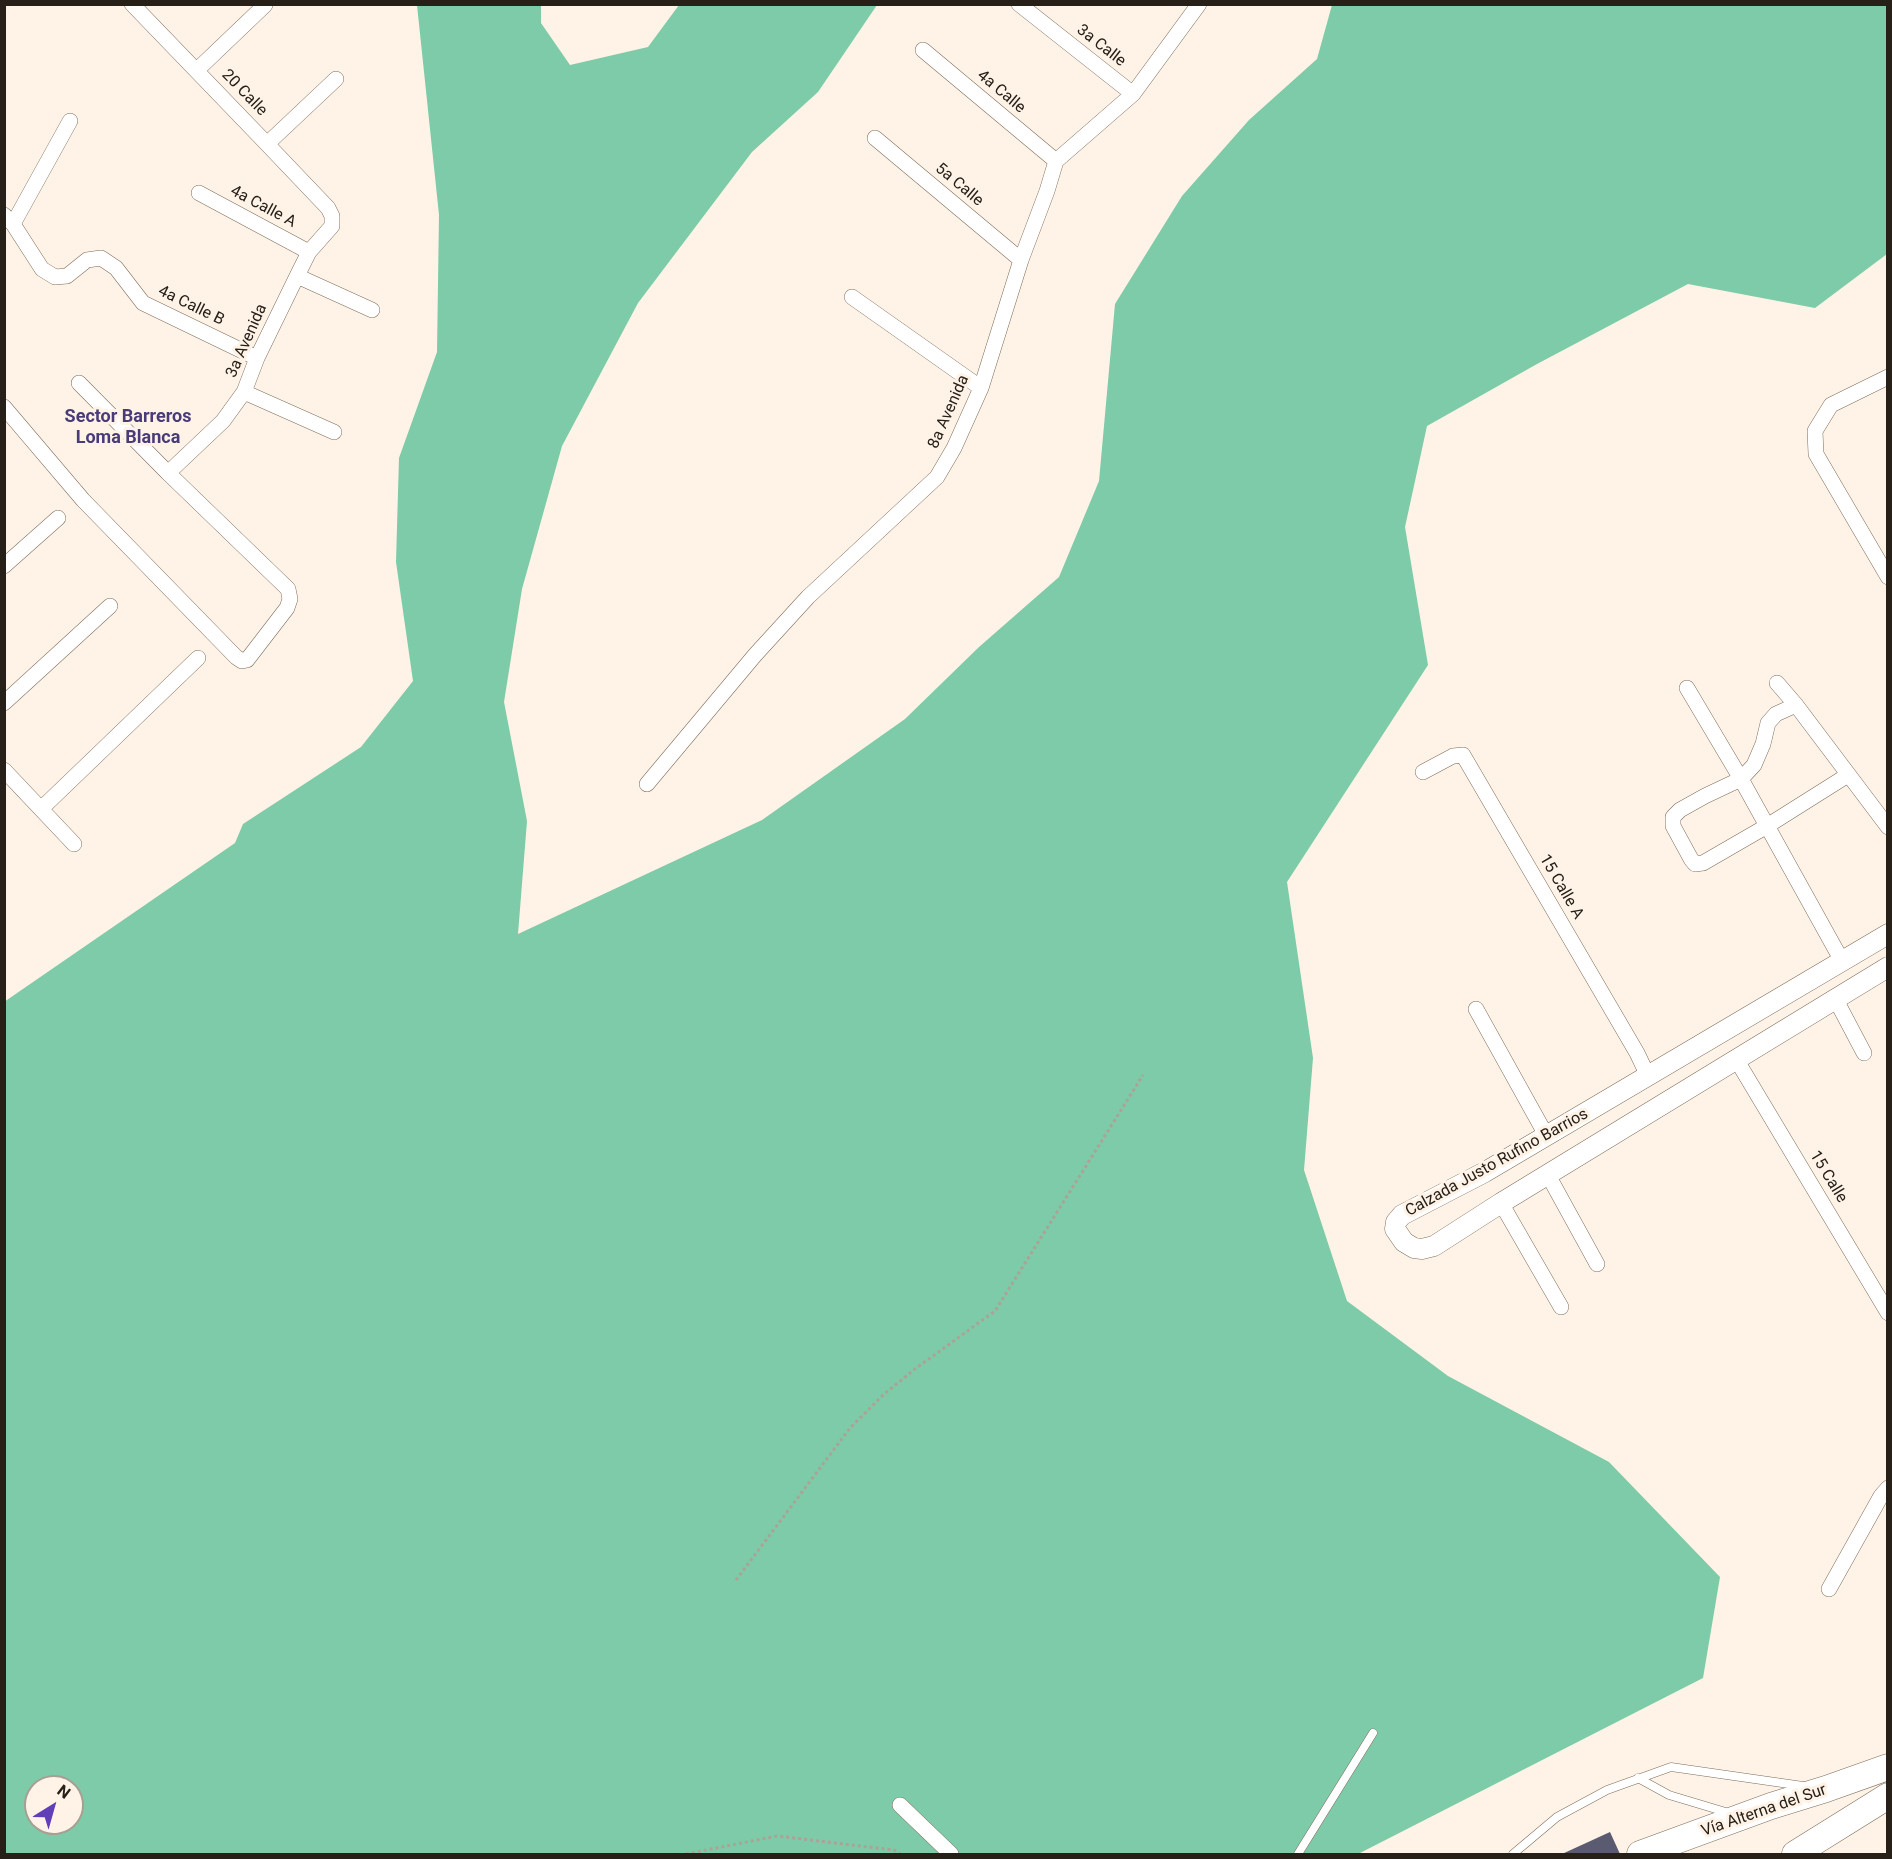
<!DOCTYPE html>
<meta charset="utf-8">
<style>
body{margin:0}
#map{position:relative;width:1892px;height:1859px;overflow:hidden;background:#fef3e6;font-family:Roboto,sans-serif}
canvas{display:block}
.frame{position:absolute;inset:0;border:6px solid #272018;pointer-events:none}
.north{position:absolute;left:24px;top:1775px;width:60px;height:60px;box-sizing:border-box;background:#fef3e6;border:2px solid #a89f94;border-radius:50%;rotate:37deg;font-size:16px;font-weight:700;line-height:24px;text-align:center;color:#272018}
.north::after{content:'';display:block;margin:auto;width:21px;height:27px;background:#603fb8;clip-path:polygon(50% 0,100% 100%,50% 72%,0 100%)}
</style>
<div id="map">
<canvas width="1892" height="1859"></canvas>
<div class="frame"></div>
<div class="north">N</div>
</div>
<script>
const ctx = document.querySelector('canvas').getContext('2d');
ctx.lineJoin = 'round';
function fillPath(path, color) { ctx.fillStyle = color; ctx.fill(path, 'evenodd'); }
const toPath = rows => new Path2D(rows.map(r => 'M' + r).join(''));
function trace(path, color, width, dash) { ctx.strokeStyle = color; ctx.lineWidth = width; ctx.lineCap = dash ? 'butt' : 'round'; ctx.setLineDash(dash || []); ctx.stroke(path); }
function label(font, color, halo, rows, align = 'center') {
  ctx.font = font + ' Roboto,sans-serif'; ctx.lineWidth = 6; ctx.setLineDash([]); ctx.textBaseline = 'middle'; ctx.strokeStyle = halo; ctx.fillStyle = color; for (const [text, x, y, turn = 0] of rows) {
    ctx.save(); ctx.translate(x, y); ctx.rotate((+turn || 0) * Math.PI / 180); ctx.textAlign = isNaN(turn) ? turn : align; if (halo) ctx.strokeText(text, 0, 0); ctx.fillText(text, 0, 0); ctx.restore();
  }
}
const forest = toPath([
 [417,5,541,5,541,23,570,65,648,47,679,5,877,5,818,92,752,152,638,303,562,446,522,589,504,702,527,821,518,934,762,820,905,719,979,647,1059,577,1099,481,1115,304,1182,196,1249,120,1317,59,1332,5,1887,5,1887,254,1815,308,1688,284,1537,364,1427,426,1405,527,1428,665,1287,882,1313,1058,1304,1170,1347,1301,1448,1376,1609,1462,1720,1577,1703,1678,1358,1854,5,1854,4,1002,235,843,243,824,361,747,413,681,396,562,399,458,437,352,439,215],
 [36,1787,72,1787,72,1823,36,1823]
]);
const building = toPath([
 [1610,1832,1620,1854,1562,1854]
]);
const path = toPath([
 [736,1580,850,1428,883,1395,915,1369,995,1311,1143,1075],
 [686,1854,777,1836,894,1850,900,1854]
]);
const service = toPath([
 [1638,1778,1669,1795,1729,1813],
 [1298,1854,1373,1733],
 [1513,1854,1557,1817,1607,1790,1671,1767,1803,1786]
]);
const minor = toPath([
 [132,4,267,144,328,208,332,216,332,226,309,252,297,276,257,358,244,392,223,421,168,473],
 [1019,4,1133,94],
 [923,50,1056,161],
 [197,70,265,5],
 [875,138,1021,260],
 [267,144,336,79],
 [199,193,309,252],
 [4,215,13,224,42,269,55,277,67,276,87,260,101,258,116,268,143,303,257,358],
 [13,224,70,121],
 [297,276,372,310],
 [852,297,981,388],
 [1888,377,1831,405,1815,431,1816,454,1888,577],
 [244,392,334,432],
 [4,407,83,500,236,657,242,661,247,660,287,608,290,599,288,589,168,473,79,383],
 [4,566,58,518],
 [1777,683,1796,705,1888,827],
 [1687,688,1741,779,1842,961],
 [4,703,110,606],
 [1796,705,1776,714,1768,723,1763,744,1754,765,1741,779,1705,796,1680,810,1673,817,1673,826,1691,859,1695,864,1703,863,1767,826,1848,775],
 [4,770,74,844],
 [1423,772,1453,756,1463,755,1637,1053,1648,1076],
 [647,784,755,655,808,597,937,477,954,448,981,388,1021,260,1047,191,1056,161,1133,94,1199,4],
 [41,809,198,658],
 [1836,1000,1864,1053],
 [1476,1009,1546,1135],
 [1736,1059,1888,1313],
 [1548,1175,1597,1264],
 [1501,1203,1561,1307],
 [1829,1589,1881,1496,1888,1488],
 [900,1805,951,1854]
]);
const tertiary = toPath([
 [1888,934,1485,1172,1402,1215,1396,1222,1395,1229,1404,1242,1414,1248,1422,1249,1434,1246,1501,1203,1888,967]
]);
const trunk = toPath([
 [1640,1854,1771,1806,1826,1789,1888,1767],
 [1795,1854,1888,1796]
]);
const streetNames = [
 ["3a Calle",1101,46,38],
 ["4a Calle",1001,92,40],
 ["20 Calle",244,93,46],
 ["5a Calle",959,185,40],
 ["4a Calle A",263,207,28],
 ["4a Calle B",191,306,26],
 ["3a Avenida",247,341,-66],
 ["8a Avenida",949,412,-66],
 ["15 Calle A",1561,887,60],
 ["Calzada Justo Rufino Barrios",1497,1163,-29],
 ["15 Calle",1828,1177,59],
 ["Vía Alterna del Sur",1764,1811,-19]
];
const neighbourhoodNames = [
 ["Sector Barreros",128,417],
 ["Loma Blanca",128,438]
];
fillPath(forest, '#7dcba8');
fillPath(building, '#5a5a70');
trace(service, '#7e6d5a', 9);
trace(minor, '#7e6d5a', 16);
trace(tertiary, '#7e6d5a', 21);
trace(trunk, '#7e6d5a', 27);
trace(path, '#aca297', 3, [3, 3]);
trace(service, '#fff', 8);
trace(minor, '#fff', 15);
trace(tertiary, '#fff', 20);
trace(trunk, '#fff', 26);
label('16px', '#272018', '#fef3e6', streetNames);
label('bold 18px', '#483b78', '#fef3e6', neighbourhoodNames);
</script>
